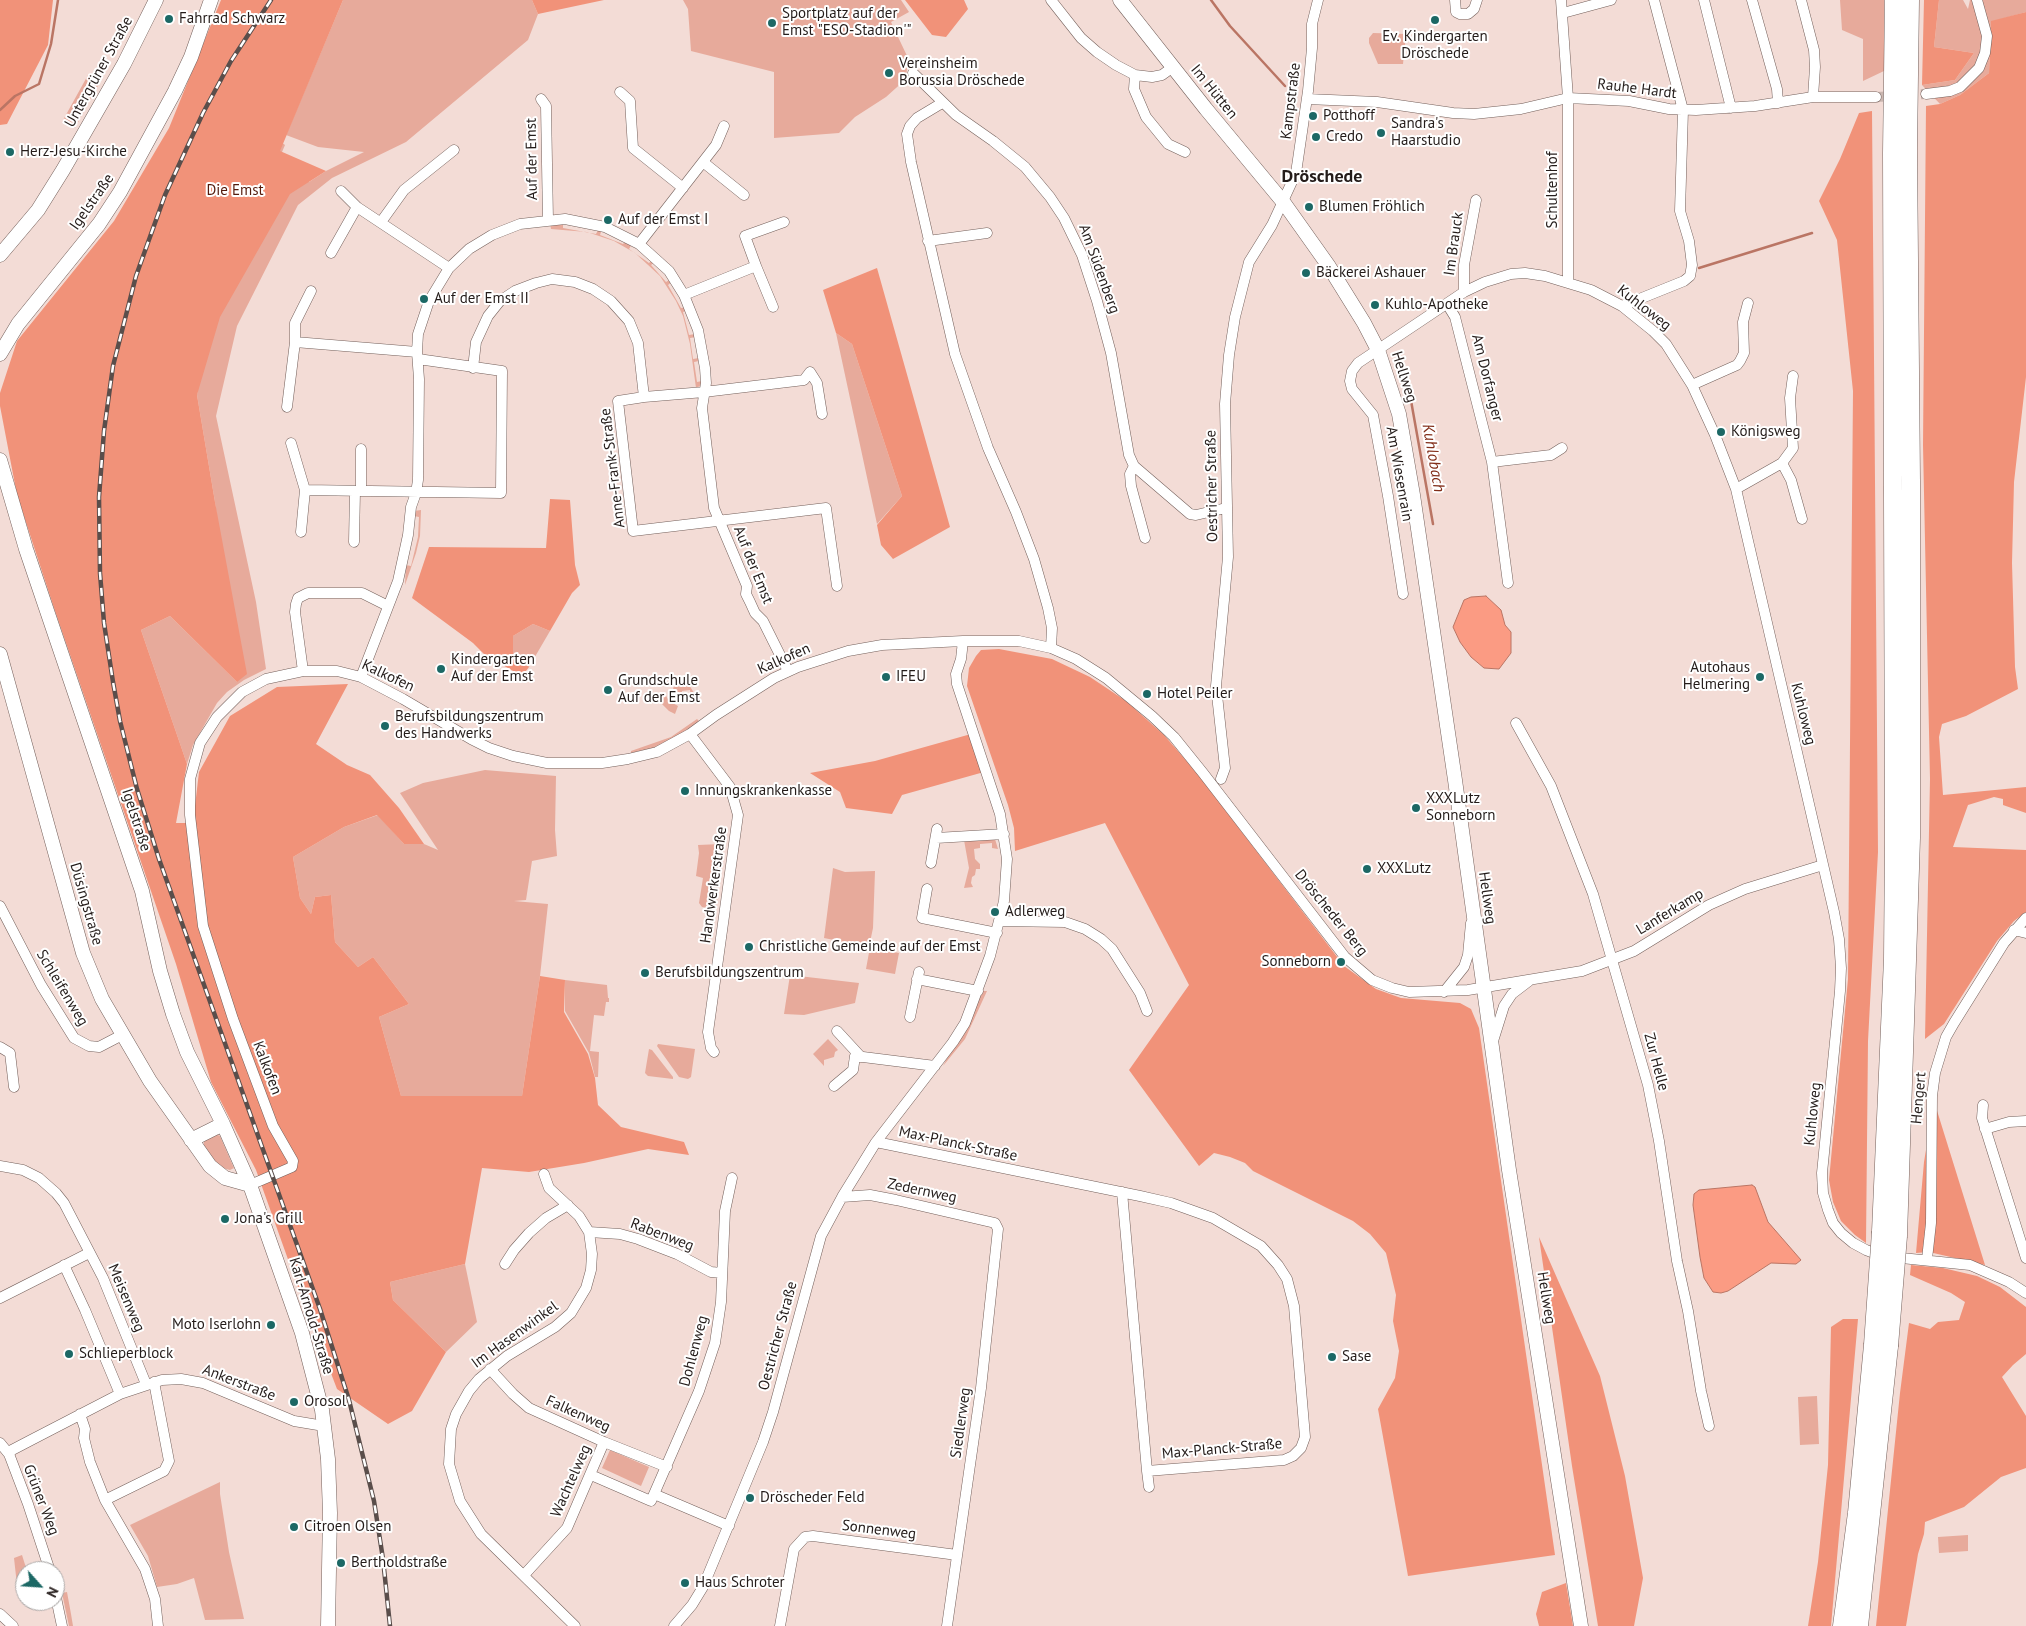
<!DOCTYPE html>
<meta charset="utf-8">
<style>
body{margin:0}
#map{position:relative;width:2026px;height:1626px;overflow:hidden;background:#f3dcd6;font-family:"PT Sans",sans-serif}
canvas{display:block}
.north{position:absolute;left:15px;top:1561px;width:50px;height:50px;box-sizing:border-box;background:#fff;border:1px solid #a7a4a3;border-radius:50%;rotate:116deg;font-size:14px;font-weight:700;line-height:20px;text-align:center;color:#241c1a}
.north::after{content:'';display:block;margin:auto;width:18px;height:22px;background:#1c6865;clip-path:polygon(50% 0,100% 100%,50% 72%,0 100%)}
</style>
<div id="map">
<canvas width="2026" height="1626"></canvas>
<div class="north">N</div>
</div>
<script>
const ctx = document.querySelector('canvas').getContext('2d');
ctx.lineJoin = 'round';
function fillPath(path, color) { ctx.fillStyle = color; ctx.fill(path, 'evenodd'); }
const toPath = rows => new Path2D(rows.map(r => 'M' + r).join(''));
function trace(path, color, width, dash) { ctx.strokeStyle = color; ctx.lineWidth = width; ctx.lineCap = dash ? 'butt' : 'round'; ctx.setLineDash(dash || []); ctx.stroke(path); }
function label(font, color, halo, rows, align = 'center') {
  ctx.font = font + ' "PT Sans",sans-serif'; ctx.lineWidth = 4; ctx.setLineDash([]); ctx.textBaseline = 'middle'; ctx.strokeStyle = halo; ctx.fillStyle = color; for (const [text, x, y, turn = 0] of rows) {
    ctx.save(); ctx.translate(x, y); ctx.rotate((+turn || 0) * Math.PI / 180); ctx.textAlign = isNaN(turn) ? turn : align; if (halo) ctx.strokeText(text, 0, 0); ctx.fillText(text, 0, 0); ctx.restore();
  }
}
const green = toPath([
 [343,0,532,0,538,14,528,40,406,142,332,178,298,205,237,326,216,416,256,602,266,669,244,680,227,692,217,703,193,745,187,764,141,630,170,616,237,682,215,502,197,395,242,111,285,145,276,166,309,182,326,171,364,152,318,147,286,135],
 [683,0,901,0,909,12,891,22,908,58,906,79,886,97,855,117,839,133,774,138,774,72,691,51,688,9],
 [1840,0,1884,0,1884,71,1863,81,1863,39,1842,30],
 [1939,0,1963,0,1968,9,1970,0,2026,0,2026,12,1991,22,1989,73,1960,95,1940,104,1922,85,1955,80,1974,53,1934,47],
 [1373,33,1406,34,1403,64,1378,64,1369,43,1369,38],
 [88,75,100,82,75,128,62,122],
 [563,222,563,228,596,234,599,228,602,229,600,235,623,244,627,240,632,244,629,249,649,263,653,259,655,262,651,265,666,282,671,279,672,282,668,285,681,308,686,307,688,310,683,312,689,335,695,334,696,337,690,338,693,359,699,358,699,361,694,362,697,382,702,381,700,386,696,388,690,344,683,316,676,301,660,276,635,253,614,241,587,232,551,229,550,223],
 [836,333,852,344,902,496,877,524],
 [421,510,420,536,416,553,405,585,406,565,411,566,418,537,419,517,414,516,414,511],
 [533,624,550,631,529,667,513,656,513,636],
 [679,681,688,683,697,698,691,698,690,690,682,691,682,698,676,695,673,688],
 [665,694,669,701,678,706,675,714,669,711,660,702,660,698],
 [697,719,700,722,676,738,658,747,631,753,631,751,671,737],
 [485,770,556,776,555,830,557,856,532,861,526,900,514,901,548,904,540,976,522,1096,401,1096,379,1017,409,1004,373,957,358,967,335,942,331,895,315,897,311,914,300,898,293,857,344,827,378,815,404,844,424,844,438,850,400,793,423,783],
 [726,837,716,909,702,907,699,903,703,878,696,876,699,853,698,845,721,844,721,838],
 [995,839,998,849,992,848,992,843,980,844,980,848,974,849,975,859,980,864,980,869,976,869,975,875,972,877,971,883,973,887,964,888,969,868,964,840],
 [833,868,845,872,875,871,873,928,869,947,824,938],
 [870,947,899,953,895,974,866,969],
 [790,975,859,983,855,1003,804,1015,784,1014],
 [565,980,607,985,608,998,609,998,609,1002,606,1002,604,1016,594,1015,590,1051,599,1052,598,1077,595,1077,589,1053,565,1011],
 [982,991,987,991,965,1039,943,1066],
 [828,1039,838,1050,835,1052,834,1057,824,1060,824,1066,813,1054],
 [658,1044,695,1049,691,1077,688,1079,679,1077,657,1046],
 [649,1049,652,1050,673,1077,673,1079,648,1076,645,1073],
 [216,1134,220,1136,233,1166,234,1168,230,1170,219,1167,204,1147,204,1142,208,1138],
 [465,1264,477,1322,446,1352,393,1300,390,1282],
 [1817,1396,1819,1444,1800,1445,1798,1397],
 [610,1450,649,1467,641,1486,602,1468],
 [220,1482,220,1494,229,1552,244,1619,205,1620,194,1578,177,1584,157,1587,148,1556,130,1525],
 [1968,1535,1968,1551,1939,1553,1938,1537],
 [22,1555,27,1571,25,1571,25,1593,18,1594,14,1558],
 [67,1592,71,1614,73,1626,69,1626,62,1593]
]);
const forest = toPath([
 [0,0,53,0,48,45,7,124,0,125],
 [221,0,343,0,280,151,326,171,290,194,220,317,197,395,215,502,247,674,237,682,170,616,141,630,187,764,176,823,193,823,199,772,230,716,277,687,348,684,316,744,347,765,370,775,399,808,424,844,404,844,377,815,344,827,293,857,300,898,311,914,315,897,331,895,335,942,358,967,373,957,409,1004,379,1017,401,1096,522,1096,540,976,565,980,564,1012,588,1054,595,1078,598,1105,621,1127,684,1142,689,1155,648,1149,584,1163,529,1172,482,1168,465,1264,390,1282,393,1300,446,1352,412,1411,388,1424,337,1389,299,1290,256,1170,211,1082,176,964,54,608,17,495,0,406,0,393,17,341,114,221,169,128],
 [532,0,604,0,538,14],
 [905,0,964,0,968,9,946,37,932,35],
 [1924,0,1939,0,1934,47,1974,53,1955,80,1922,85],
 [2026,12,2026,377,2014,482,2012,563,2015,667,2018,689,1966,716,1942,724,1939,737,1943,795,2026,787,2026,813,2003,805,2003,799,1994,797,1968,805,1953,847,2026,850,2026,912,2014,921,1997,941,1944,1024,1925,1039,1930,779,1923,445,1926,106,1940,104,1960,95,1989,73,1991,21],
 [1872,111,1878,852,1868,1041,1866,1243,1855,1235,1841,1221,1833,1202,1829,1180,1848,979,1853,391,1837,240,1819,201,1840,159,1859,113],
 [877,268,950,527,893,559,881,545,877,525,902,496,852,344,836,333,823,290],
 [550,499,570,500,575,565,580,585,572,593,550,631,533,624,513,636,513,656,529,667,522,676,485,655,473,643,412,598,429,547,546,548],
 [999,649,1052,659,1090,677,1126,701,1164,735,1197,773,1344,966,1376,989,1401,998,1460,1003,1471,1009,1479,1028,1555,1555,1408,1576,1378,1409,1395,1378,1399,1351,1393,1321,1396,1295,1386,1253,1370,1234,1353,1221,1253,1171,1245,1163,1230,1157,1214,1153,1199,1166,1129,1070,1189,985,1105,823,1015,851,1014,828,1008,805,967,686,969,668,976,656,981,650],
 [971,734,984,772,902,795,892,814,846,808,840,792,810,773,875,761],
 [1934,1101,1985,1265,1929,1252,1916,1253,1924,1162],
 [1539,1237,1600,1376,1625,1476,1643,1578,1634,1626,1598,1626,1572,1466],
 [1911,1265,1943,1268,1977,1276,2000,1287,2026,1307,2026,1354,2013,1365,2002,1377,2026,1416,2026,1468,2001,1477,1964,1507,1925,1522,1924,1534,1918,1554,1906,1626,1876,1626,1900,1393,1909,1323,1930,1329,1938,1322,1959,1320,1965,1302,1951,1293,1910,1275],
 [1843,1319,1858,1319,1831,1626,1808,1626,1818,1562,1828,1465,1831,1327],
 [1566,1583,1573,1626,1539,1626,1536,1614,1542,1592]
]);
const water = toPath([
 [1486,596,1501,610,1505,625,1511,632,1511,653,1499,669,1484,668,1471,657,1460,642,1453,627,1464,600,1471,597,1486,596],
 [1752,1185,1755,1187,1768,1222,1801,1260,1796,1264,1771,1263,1728,1291,1721,1293,1713,1292,1704,1278,1700,1257,1693,1205,1694,1194,1699,1190,1752,1185]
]);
const stream = toPath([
 [1211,0,1230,26,1285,86],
 [0,110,15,96,39,84,51,44,58,0],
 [1699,268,1812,233],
 [1410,395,1433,524]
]);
const streetTunnel = toPath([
 [1876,97,1926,94]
]);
const street = toPath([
 [1051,0,1081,38,1097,52,1116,65,1135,75,1152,77,1162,75,1173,67],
 [1455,0,1456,12,1460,14,1468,14,1474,9,1477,0],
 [1561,0,1568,98,1568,282],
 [1704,0,1731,108],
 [1752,0,1777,89,1778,103],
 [1801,0,1814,50,1815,67,1813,97],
 [1563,13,1611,0],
 [913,73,956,115,993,141,1025,167,1050,197,1064,218,1082,255,1097,301,1111,353,1129,455,1134,466,1190,514,1196,515,1226,508],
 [1135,75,1134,89,1146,117,1168,144,1185,152],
 [620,92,630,101,633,148,683,188],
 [1926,94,1950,91,1960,87,1979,68,1985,53,1987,36,1977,0],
 [541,99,546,106,548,220],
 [1307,99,1377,102,1453,113,1474,114,1521,109,1568,98,1629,101,1669,109,1696,110,1755,106,1813,97,1876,97],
 [942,103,917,118,910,126,907,134,911,162,955,354,988,448,1016,512,1034,559,1048,608,1052,628,1051,648],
 [703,162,744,195],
 [341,191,357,207,449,268],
 [381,222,404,190,454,150],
 [928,241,987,233],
 [639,244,716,145,724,126],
 [331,253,357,207],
 [756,266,745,236,784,222],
 [1464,292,1464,265,1476,200],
 [684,295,756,266,773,307],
 [1447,304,1455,317,1492,462,1508,583],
 [1622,306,1684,281,1690,276,1692,265,1689,241,1680,211,1683,110,1654,0],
 [295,342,295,323,311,291],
 [473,368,476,342,488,316,500,301,515,291,536,283,552,279,575,282,593,289,611,301,629,321,638,343,644,397,704,392,804,380,810,372,817,383,822,414],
 [1692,385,1737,365,1740,361,1744,353,1743,322,1748,303],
 [644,397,618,401,633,531,826,508,837,586],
 [287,407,295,342,417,352],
 [291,443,305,490,501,493,502,371,418,359],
 [361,449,361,491],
 [1492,462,1551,455,1562,448],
 [1782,463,1791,480,1802,519],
 [1134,466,1130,474,1131,486,1145,538],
 [1736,489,1782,463,1793,448,1790,398,1793,376],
 [301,532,305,490],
 [354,542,355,491],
 [1403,594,1388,496,1373,415,1352,389,1350,381,1352,371,1358,363,1464,292,1485,282,1511,274,1525,273,1545,276,1591,290,1622,306,1653,331,1666,344,1692,385,1715,435,1736,489,1834,912,1839,939,1841,968,1840,991,1822,1173,1823,1193,1828,1210,1833,1223,1841,1233,1853,1243,1866,1250,1882,1256,1970,1265,2009,1282,2026,1293],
 [303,671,295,612,296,604,298,598,308,593,362,593,388,606],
 [361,677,398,581,408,535,411,507,416,493,418,480,419,379,417,352,418,334,429,301,449,268,469,249,492,235,520,224,565,219,605,227,639,244,669,271,684,295,698,330,705,368,706,383,702,408,714,508,747,586,746,594,750,602,755,613,763,621,788,671],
 [1516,723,1551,786,1593,894,1648,1085,1659,1141,1677,1261,1688,1311,1701,1391,1709,1426],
 [690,734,730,787,738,815,708,1032,711,1048,714,1052],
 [1221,779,1225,768,1216,686,1228,557,1225,404,1229,355,1235,317,1249,262,1272,225,1296,173,1308,91,1312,48,1312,24,1318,0],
 [936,838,1004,834],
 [931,863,937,829],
 [927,889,922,918,997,933],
 [0,906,41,985,74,1038,89,1046,99,1047,122,1035],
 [1000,921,1065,922,1085,929,1101,939,1112,949,1140,993,1147,1011],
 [2014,930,2026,933],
 [917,979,978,991],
 [1444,992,1464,967,1468,955,1471,923],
 [910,1017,919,972],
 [837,1031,861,1057],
 [1493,1041,1504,1006,1512,994,1529,981],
 [0,1047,10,1053,14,1087],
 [834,1086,853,1070,855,1056,935,1066],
 [1983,1105,1982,1118,2026,1258],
 [1985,1129,2009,1122,2026,1121],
 [876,1142,1140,1196,1171,1203,1213,1218,1261,1246,1278,1265,1287,1279,1294,1306,1305,1437,1301,1448,1293,1456,1284,1460,1147,1471,1122,1192],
 [0,1166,23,1170,39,1178,56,1193,64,1203,103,1278,146,1384],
 [544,1174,549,1188,579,1216,589,1232,592,1254,591,1270,586,1288,571,1313,555,1327,507,1356,479,1379,469,1391,456,1414,451,1429,449,1464,460,1501,481,1534,575,1626],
 [250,1185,292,1167,293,1161,273,1126,233,1019,203,926,190,815,190,779,200,743,217,717,242,692,266,679,303,671,337,671,361,677,403,699,471,739,489,748,513,756,547,763,602,763,628,759,657,752,690,734,716,715,774,678,798,667,848,651,882,645,963,641,1019,641,1051,648,1076,659,1106,678,1152,716,1174,737,1203,773,1345,957,1372,980,1392,988,1409,992,1468,990,1582,971,1634,951,1709,905,1745,889,1823,865],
 [842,1197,870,1195,896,1200,995,1223,998,1229,981,1388,947,1626],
 [589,1232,620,1234,638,1239,677,1254,711,1272,722,1273],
 [1927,1259,1931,1223,1932,1096,1935,1073,1946,1037,1954,1023,2004,943,2026,918],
 [505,1264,514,1250,529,1233,546,1218,568,1205],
 [64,1265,85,1310,120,1394],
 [0,1298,89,1253],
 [490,1369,513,1394,529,1408,604,1442,667,1467],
 [80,1414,85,1429,84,1438,90,1462,105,1500,145,1569,155,1599,158,1626],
 [0,1443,9,1454,28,1504,50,1571],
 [9,1454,12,1450,35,1438,120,1394,162,1380,181,1379,203,1383,294,1421,324,1426],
 [1147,1471,1149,1487],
 [591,1475,651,1501,699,1391,715,1343,721,1302,725,1211,732,1178],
 [654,1494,729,1526],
 [105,1500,164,1471,169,1461,154,1382],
 [524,1575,567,1528,604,1442],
 [55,1593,62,1626],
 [0,1614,13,1626],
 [674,1626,692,1605,703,1587,763,1442,773,1412,821,1236,842,1197,876,1142,953,1042,965,1023,990,956,1004,901,1007,859,1000,814,957,684,956,674,961,659,963,641],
 [780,1626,794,1549,805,1537,813,1536,957,1555]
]);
const secondary = toPath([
 [1120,0,1206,109,1284,203,1328,265,1364,323,1378,350,1399,414,1413,495,1455,780,1509,1170,1581,1626],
 [0,255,38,210,63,170,124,64,156,0],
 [0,354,18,324,99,224,120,192,175,91,191,57,211,0],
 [0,460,26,549,142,891,160,971,173,1014,187,1052,223,1124,250,1185,302,1333,322,1410,328,1459,330,1513,328,1626],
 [0,654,83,953,102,999,150,1081,210,1166,225,1178,250,1185],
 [191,1140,223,1124]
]);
const highway = toPath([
 [1881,1232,1893,959,1894,841,1892,153,1894,0],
 [1898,1236,1911,838,1911,481,1908,150,1910,0],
 [1842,1626,1857,1513,1873,1345],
 [1859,1626,1889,1346]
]);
const rail = toPath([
 [271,0,231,61,203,113,165,195,136,276,113,366,104,431,99,497,100,573,104,623,113,682,120,721,137,789,159,859,320,1309,349,1400,374,1501,383,1559,390,1626]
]);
const highwayBridge = toPath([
 [1873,1345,1881,1232],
 [1889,1346,1898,1236]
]);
const markers = [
 [169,19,5,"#1c6865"],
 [1435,20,5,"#1c6865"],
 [772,23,5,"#1c6865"],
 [889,73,5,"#1c6865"],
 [1313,116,5,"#1c6865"],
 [1381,133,5,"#1c6865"],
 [1316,137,5,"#1c6865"],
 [10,152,5,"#1c6865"],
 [1309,207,5,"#1c6865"],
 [608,220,5,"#1c6865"],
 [1306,273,5,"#1c6865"],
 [424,299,5,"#1c6865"],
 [1375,305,5,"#1c6865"],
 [1721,432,5,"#1c6865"],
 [441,669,5,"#1c6865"],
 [886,677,5,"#1c6865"],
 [1760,677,5,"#1c6865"],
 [608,690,5,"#1c6865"],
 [1147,694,5,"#1c6865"],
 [385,726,5,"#1c6865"],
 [685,791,5,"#1c6865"],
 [1416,808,5,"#1c6865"],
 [1367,869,5,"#1c6865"],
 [995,912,5,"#1c6865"],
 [749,947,5,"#1c6865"],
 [1341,962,5,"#1c6865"],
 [645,973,5,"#1c6865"],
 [225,1219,5,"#1c6865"],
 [271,1325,5,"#1c6865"],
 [69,1354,5,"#1c6865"],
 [1332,1357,5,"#1c6865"],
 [294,1402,5,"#1c6865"],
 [750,1498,5,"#1c6865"],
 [294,1527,5,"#1c6865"],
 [341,1563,5,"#1c6865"],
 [685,1583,5,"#1c6865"]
];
const poiNames = [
 ["Sportplatz auf der",782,14],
 ["Emst \"ESO-Stadion'\"",782,31],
 ["Fahrrad Schwarz",179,19],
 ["Ev. Kindergarten",1435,37,"center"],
 ["Dröschede",1435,54,"center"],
 ["Vereinsheim",899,64],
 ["Borussia Dröschede",899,81],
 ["Potthoff",1323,116],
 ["Sandra's",1391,124],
 ["Haarstudio",1391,141],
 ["Credo",1326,137],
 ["Herz-Jesu-Kirche",20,152],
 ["Blumen Fröhlich",1319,207],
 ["Auf der Emst I",618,220],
 ["Bäckerei Ashauer",1316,273],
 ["Auf der Emst II",434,299],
 ["Kuhlo-Apotheke",1385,305],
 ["Königsweg",1731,432],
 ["Kindergarten",451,660],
 ["Auf der Emst",451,677],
 ["Autohaus",1750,668,"right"],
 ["Helmering",1750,685,"right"],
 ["IFEU",896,677],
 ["Grundschule",618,681],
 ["Auf der Emst",618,698],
 ["Hotel Peiler",1157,694],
 ["Berufsbildungszentrum",395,717],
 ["des Handwerks",395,734],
 ["Innungskrankenkasse",695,791],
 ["XXXLutz",1426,799],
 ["Sonneborn",1426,816],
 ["XXXLutz",1377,869],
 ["Adlerweg",1005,912],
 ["Christliche Gemeinde auf der Emst",759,947],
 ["Sonneborn",1331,962,"right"],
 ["Berufsbildungszentrum",655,973],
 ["Jona's Grill",235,1219],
 ["Moto Iserlohn",261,1325,"right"],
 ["Schlieperblock",79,1354],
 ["Sase",1342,1357],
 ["Orosol",304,1402],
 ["Dröscheder Feld",760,1498],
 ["Citroen Olsen",304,1527],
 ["Bertholdstraße",351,1563],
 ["Haus Schroter",695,1583]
];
const streetNames = [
 ["Untergrüner Straße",99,72,-61],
 ["Rauhe Hardt",1637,89,7],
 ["Im Hütten",1214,92,51],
 ["Kampstraße",1291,101,-83],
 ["Auf der Emst",532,159,-91],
 ["Schultenhof",1553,190,-90],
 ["Igelstraße",92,202,-55],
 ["Im Brauck",1454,244,-82],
 ["Am Südenberg",1099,269,70],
 ["Kuhloweg",1644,308,38],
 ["Hellweg",1404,377,72],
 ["Am Dorfanger",1487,378,76],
 ["Anne-Frank-Straße",613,468,-97],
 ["Am Wiesenrain",1399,474,80],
 ["Oestricher Straße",1212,486,-91],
 ["Auf der Emst",753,565,68],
 ["Kalkofen",784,659,-24],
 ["Kalkofen",388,676,25],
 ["Kuhloweg",1803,714,76],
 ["Igelstraße",136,820,72],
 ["Handwerkerstraße",714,885,-82],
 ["Hellweg",1487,898,82],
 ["Düsingstraße",86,904,74],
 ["Lanferkamp",1670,912,-31],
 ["Dröscheder Berg",1331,913,51],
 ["Schleifenweg",62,988,59],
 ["Zur Helle",1656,1062,75],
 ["Kalkofen",267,1068,69],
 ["Hengert",1919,1098,-85],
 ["Kuhloweg",1813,1114,-84],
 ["Max-Planck-Straße",958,1144,12],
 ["Zedernweg",922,1191,12],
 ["Rabenweg",662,1235,21],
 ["Meisenweg",126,1298,67],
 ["Hellweg",1546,1298,81],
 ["Karl-Arnold-Straße",311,1316,73],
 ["Im Hasenwinkel",515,1335,-36],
 ["Oestricher Straße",778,1336,-75],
 ["Dohlenweg",694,1351,-75],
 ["Ankerstraße",239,1383,21],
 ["Falkenweg",578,1414,24],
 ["Siedlerweg",961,1423,-82],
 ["Max-Planck-Straße",1222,1449,-5],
 ["Wachtelweg",571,1481,-66],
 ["Grüner Weg",41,1500,69],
 ["Sonnenweg",879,1530,7]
];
const parkNames = [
 ["Die Emst",235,191]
];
const waterNames = [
 ["Kuhlobach",1433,458,80]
];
const quarterNames = [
 ["Dröschede",1322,177]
];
fillPath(green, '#e7aa9b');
fillPath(forest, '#f19279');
fillPath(water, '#fb9b83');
trace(water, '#ba7564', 1);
trace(stream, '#ba7564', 2.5);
trace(streetTunnel, '#cab6b0', 10, [10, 5]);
trace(street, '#74605b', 11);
trace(secondary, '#74605b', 15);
trace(highway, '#74605b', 19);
trace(street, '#fff', 10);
trace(secondary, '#fff', 14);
trace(highway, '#fff', 18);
trace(rail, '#5a4e4b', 4.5);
trace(rail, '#fff', 2.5, [8]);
trace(highwayBridge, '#74605b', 19, []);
trace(highwayBridge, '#fff', 18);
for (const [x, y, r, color] of markers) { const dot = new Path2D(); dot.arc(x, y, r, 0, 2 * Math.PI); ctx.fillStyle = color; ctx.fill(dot); trace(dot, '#fff', 2); }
label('15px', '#241c1a', '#fff', poiNames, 'left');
label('15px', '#241c1a', '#fff', streetNames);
label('15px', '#541a0b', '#fff', parkNames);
label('italic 16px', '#812d18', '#fff', waterNames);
label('bold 18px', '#241c1a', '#fff', quarterNames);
</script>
